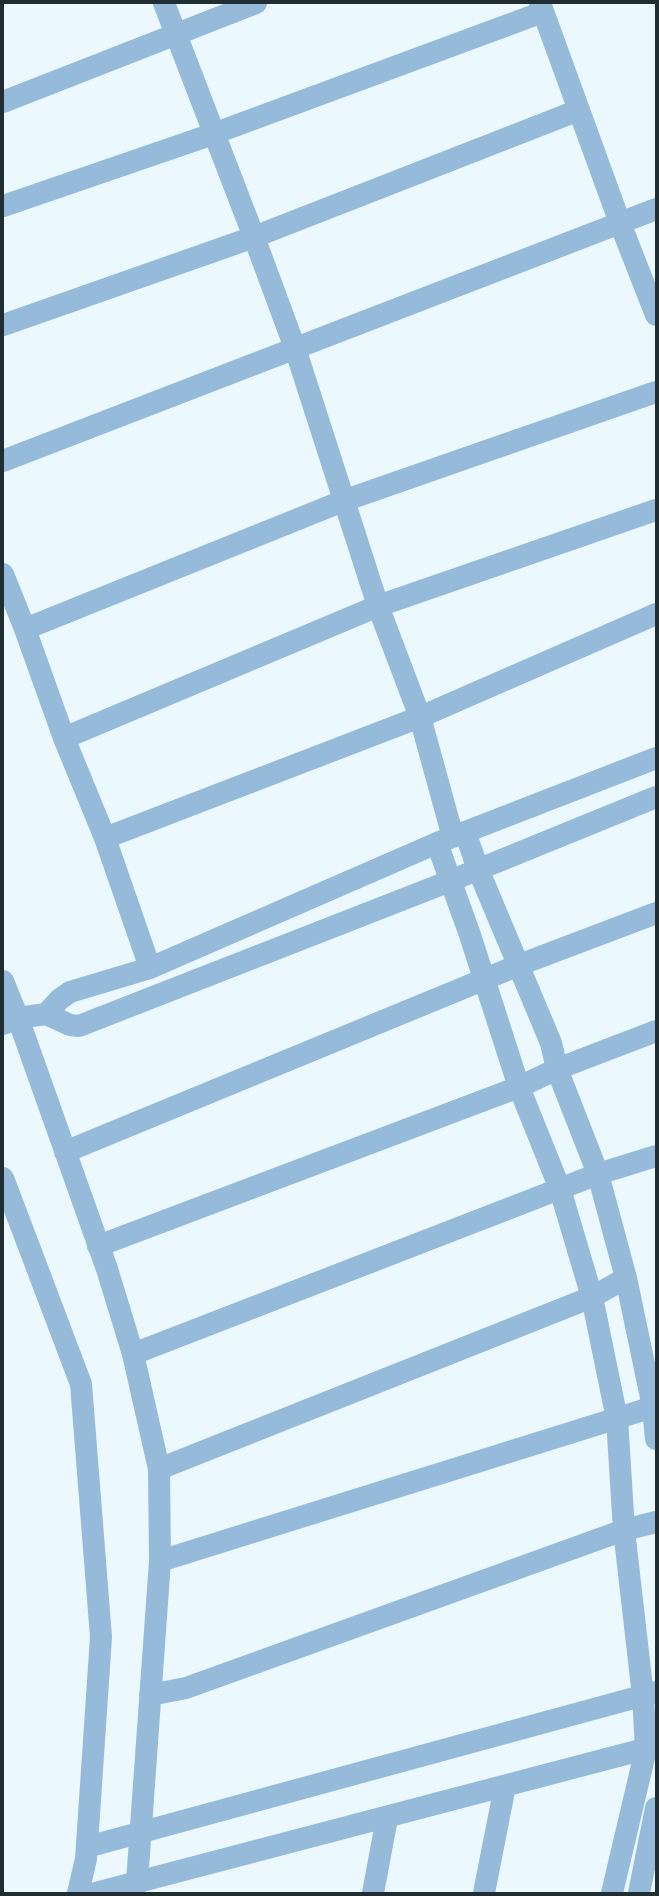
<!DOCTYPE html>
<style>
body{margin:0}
#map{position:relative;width:659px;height:1896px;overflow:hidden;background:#ebf8fd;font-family:"Varela Round",sans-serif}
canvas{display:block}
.frame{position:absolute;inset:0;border:4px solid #202d32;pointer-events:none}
</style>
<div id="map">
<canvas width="659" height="1896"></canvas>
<div class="frame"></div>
</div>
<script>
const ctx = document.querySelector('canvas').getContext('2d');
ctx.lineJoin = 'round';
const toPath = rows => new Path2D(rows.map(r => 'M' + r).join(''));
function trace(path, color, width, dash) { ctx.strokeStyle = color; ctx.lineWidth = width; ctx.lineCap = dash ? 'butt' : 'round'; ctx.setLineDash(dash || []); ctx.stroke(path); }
const minor = toPath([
 [164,3,254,237,295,348,378,606,420,717,453,837],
 [540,3,620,223,656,315],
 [3,102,256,3],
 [3,206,213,134,543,12],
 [3,325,254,237,579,110],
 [3,461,656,209],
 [3,574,25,629,64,738,105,838,150,968],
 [25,629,343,501,656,392],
 [64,738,378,606,656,510],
 [465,832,478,869,551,1043,557,1069,598,1174,626,1278,653,1407,656,1439],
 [105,838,420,717,656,614],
 [437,843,470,935,519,1087,560,1189,592,1297,617,1419,624,1530,643,1696,646,1749,612,1893],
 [3,981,18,1018,107,1269,133,1354,159,1469,160,1561,137,1882,134,1893],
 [46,1014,60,999,70,992,150,968,437,843,656,758],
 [3,1024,18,1018,46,1014,70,1025,79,1026,450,881,656,797],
 [65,1152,519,965,656,913],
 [3,1178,81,1384,101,1637,86,1859,78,1893],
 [98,1246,519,1087,557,1069,656,1031],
 [133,1354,598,1174,656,1156],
 [159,1469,592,1297,626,1278],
 [160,1561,653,1407],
 [150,1695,186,1688,624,1530,656,1522],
 [87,1847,656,1692],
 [96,1893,656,1746],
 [373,1893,387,1818],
 [484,1893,505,1786],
 [639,1893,656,1808]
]);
trace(minor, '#95bada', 22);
</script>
